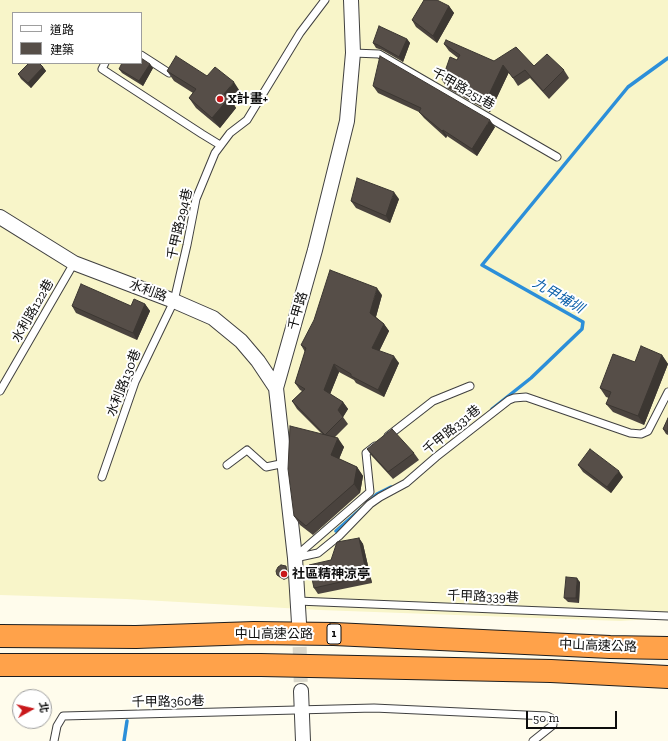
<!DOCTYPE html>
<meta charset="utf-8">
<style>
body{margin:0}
#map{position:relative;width:668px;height:741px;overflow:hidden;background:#fffcec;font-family:"Zilla Slab","Noto Sans TC",serif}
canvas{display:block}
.legend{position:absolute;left:12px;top:12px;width:130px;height:52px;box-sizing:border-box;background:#fff;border:1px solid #9e9e9e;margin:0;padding:5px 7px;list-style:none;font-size:12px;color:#0d0d0d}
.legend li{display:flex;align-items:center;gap:8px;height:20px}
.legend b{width:20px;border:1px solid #9e9e9e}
.north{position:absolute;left:12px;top:689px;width:40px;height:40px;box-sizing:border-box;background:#fff;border:1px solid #9e9e9e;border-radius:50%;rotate:82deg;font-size:11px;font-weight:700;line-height:16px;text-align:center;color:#0d0d0d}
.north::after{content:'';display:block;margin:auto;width:14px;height:18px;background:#c9181b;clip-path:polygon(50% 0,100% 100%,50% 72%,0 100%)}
.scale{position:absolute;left:526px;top:711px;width:91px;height:18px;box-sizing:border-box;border:2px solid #0d0d0d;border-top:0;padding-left:5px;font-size:12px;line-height:14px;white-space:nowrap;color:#0d0d0d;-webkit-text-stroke:3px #fff;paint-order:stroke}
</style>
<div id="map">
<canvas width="668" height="741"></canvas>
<ul class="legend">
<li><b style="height:5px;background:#fff"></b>道路</li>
<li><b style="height:11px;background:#564e48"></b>建築</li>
</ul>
<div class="north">北</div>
<div class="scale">50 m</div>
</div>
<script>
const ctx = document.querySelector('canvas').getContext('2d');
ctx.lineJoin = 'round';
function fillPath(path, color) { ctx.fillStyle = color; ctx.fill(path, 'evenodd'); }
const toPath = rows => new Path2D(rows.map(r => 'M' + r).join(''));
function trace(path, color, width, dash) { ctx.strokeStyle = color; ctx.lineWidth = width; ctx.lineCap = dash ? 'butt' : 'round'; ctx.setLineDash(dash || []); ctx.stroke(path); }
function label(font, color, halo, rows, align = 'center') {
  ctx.font = font + ' "Zilla Slab","Noto Sans TC",serif'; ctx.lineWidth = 4; ctx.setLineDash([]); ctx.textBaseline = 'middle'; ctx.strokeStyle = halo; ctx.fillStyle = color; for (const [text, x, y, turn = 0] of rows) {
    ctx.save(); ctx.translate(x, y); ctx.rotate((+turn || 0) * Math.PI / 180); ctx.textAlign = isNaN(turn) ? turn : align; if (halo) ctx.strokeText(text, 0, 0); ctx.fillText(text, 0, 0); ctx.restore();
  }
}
const farmland = toPath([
 [0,0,668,0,668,618,620,621,320,610,126,599,0,595],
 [13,13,141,13,141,63,13,63]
]);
const stream = toPath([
 [492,409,531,378,582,329,583,322,482,265,628,87,668,58],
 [371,500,377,494,391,487],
 [336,531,362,508],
 [124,741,127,721]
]);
const streetTunnel = toPath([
 [299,626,301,691]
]);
const lane = toPath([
 [353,53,379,54,557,157],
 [141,55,169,73],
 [105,63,102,69,202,134,220,145],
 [0,391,74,263],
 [388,436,433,401,470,386],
 [227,465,247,450,266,467,285,463],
 [102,477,135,382,174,301,187,245,196,199,215,153,230,133,247,120,300,33,325,0],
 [295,557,370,492,366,453,375,446],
 [295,558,318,553,339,536,370,504,380,497,406,483,436,457,509,400,514,398,526,397,630,433,641,434,648,431,668,392],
 [297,601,668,616],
 [54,741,57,726,63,716,374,708,547,716,551,718,553,723,553,725,533,741]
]);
const street = toPath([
 [0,217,74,263,174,301,213,318,241,341,258,361,276,388],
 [299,623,295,558,276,388,315,250,347,121,353,53,351,0],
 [301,691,303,741]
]);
const highway = toPath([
 [0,636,136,637,254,633,334,634,610,647,668,648],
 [0,665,261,665,551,671,668,677]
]);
const wall = toPath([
 [449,6,454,13,437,43,416,27,412,20],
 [407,39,410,43,403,62,382,50,376,48,373,43],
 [444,44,494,61,564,70,569,78,549,99,530,78,518,86,509,72,490,112,447,88,442,80,458,58,449,51],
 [150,64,153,68,143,86,122,73,119,69],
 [43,67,46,71,31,88,21,79,18,74],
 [167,71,207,76,241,93,233,103,236,108,220,128,196,108,189,98,193,93,174,81],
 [373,86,495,127,477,156,447,136,446,138,424,118,419,112,378,93],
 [399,199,390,223,356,208,351,201],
 [382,295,376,317,384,324,389,331,379,351,399,363,384,397,356,383,354,380,339,372,330,394,343,402,348,409,343,417,348,424,335,437,344,447,339,459,357,467,363,476,360,493,313,535,300,525,294,516,322,434,297,409,292,401,302,391,300,390,295,383,305,352,301,345],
 [145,304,150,311,137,340,76,313,72,306,131,306],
 [662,355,668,364,644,425,613,412,606,404,609,398,606,397,600,388,635,362],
 [668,418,668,435,666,434,663,429],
 [367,449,414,453,419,460,393,479,371,455],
 [578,465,623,477,611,493,583,472],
 [359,538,363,544,372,583,318,594,314,588,331,560],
 [287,569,288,578,284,580,279,577,277,575],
 [580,582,579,603,568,602,564,598]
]);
const shadedWall = toPath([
 [449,6,454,13,437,43,433,36],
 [407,39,410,43,403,62,399,57],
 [150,64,153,68,143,86,139,81],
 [503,65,509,72,490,112,484,105],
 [43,67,46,71,31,88,28,83],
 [234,82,241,93,233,103,236,108,220,128,212,118,224,94],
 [490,120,495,127,477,156,472,149],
 [443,130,447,136,446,138,442,131],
 [394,192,399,199,390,223,386,216],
 [377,288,382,295,375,320,370,313],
 [145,304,150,311,137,340,133,333],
 [384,324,389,331,377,356,372,348],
 [662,355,668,364,644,425,638,416],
 [394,356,399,363,384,397,378,390],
 [334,364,339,372,329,397,324,390],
 [343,402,348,409,343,417,348,424,338,410],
 [338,438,344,447,337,464,331,455],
 [357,467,363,476,360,493,354,484],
 [619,471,623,477,611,493,607,487],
 [359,538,363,544,372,583,367,576],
 [286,566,287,569,288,578,286,576],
 [577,578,580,582,579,603,576,598]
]);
const building = toPath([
 [424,0,437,0,449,6,433,36,412,20,424,0],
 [379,26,407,39,399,57,378,45,373,43,379,26],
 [446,40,494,61,516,47,534,66,547,54,564,70,543,91,525,70,513,78,503,65,484,105,442,80,450,57,457,60,460,55,444,44,446,40],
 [176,56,207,76,215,67,234,82,224,94,229,98,212,118,189,98,196,89,167,71,176,56],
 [380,56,490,120,472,149,443,130,442,131,419,112,421,108,373,86,380,56],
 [141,58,150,64,139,81,119,69,122,63,141,63,141,58],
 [29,63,39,63,43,67,28,83,18,74,29,63],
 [357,178,394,192,386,216,351,201,357,178],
 [330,270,377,288,370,313,384,324,372,348,394,356,378,390,351,376,351,374,334,364,324,390,343,402,338,410,343,417,325,435,292,401,305,389,295,383,306,348,301,345,314,320,330,270],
 [81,284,131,306,134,299,145,304,133,333,72,306,81,284],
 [641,346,662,355,638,416,606,404,611,392,600,388,613,354,635,362,641,346],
 [668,418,668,432,663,429,668,418],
 [290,426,338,438,331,455,357,467,354,484,306,526,294,516,288,469,290,426],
 [392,429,414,453,388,472,367,449,392,429],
 [590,449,619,471,607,487,578,465,590,449],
 [359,538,367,576,314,588,309,565,331,560,337,542,359,538],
 [281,565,286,566,286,576,282,577,277,575,276,571,278,567,281,565],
 [566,577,577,578,576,598,564,598,566,577]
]);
const markers = [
 [220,99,4,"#c9181b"],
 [284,574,4,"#c9181b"]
];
const shields = [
 [334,634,14]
];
const shieldNames = [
 ["1",334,634]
];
const streetNames = [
 ["千甲路251巷",463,89,30],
 ["千甲路294巷",180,224,-77],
 ["水利路",148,291,20],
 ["水利路122巷",33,311,-60],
 ["千甲路",298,311,-74],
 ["水利路130巷",124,383,-68],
 ["千甲路331巷",452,430,-39],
 ["千甲路339巷",483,597,2],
 ["中山高速公路",274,634],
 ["中山高速公路",598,646,2],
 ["千甲路360巷",168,702,-1]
];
const poiNames = [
 ["X計畫+",228,99],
 ["社區精神涼亭",292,574]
];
const waterNames = [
 ["九甲埔圳",558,296,30]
];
fillPath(farmland, '#f8f5c9');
trace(stream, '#2c8fd9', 3.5);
trace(streetTunnel, '#dbd8cb', 14, [14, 7]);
trace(lane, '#404040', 9);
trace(street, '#404040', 16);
trace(highway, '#1e1e1e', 24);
trace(lane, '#fff', 7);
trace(street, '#fff', 14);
trace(highway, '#ffa24a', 22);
fillPath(wall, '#4a433e');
fillPath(shadedWall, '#3c3732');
fillPath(building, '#564e48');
trace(building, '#3c3732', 1);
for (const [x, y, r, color] of markers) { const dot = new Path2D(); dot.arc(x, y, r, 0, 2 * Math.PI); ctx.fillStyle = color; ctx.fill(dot); trace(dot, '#fff', 1.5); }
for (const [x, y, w] of shields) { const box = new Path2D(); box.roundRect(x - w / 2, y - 10, w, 20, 3); ctx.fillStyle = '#fff'; ctx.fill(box); trace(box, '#0d0d0d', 1); }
label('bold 12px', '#0d0d0d', null, shieldNames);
label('13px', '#0d0d0d', '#fff', streetNames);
label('bold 13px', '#0d0d0d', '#fff', poiNames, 'left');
label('italic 14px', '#0b5fa9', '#fff', waterNames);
</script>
